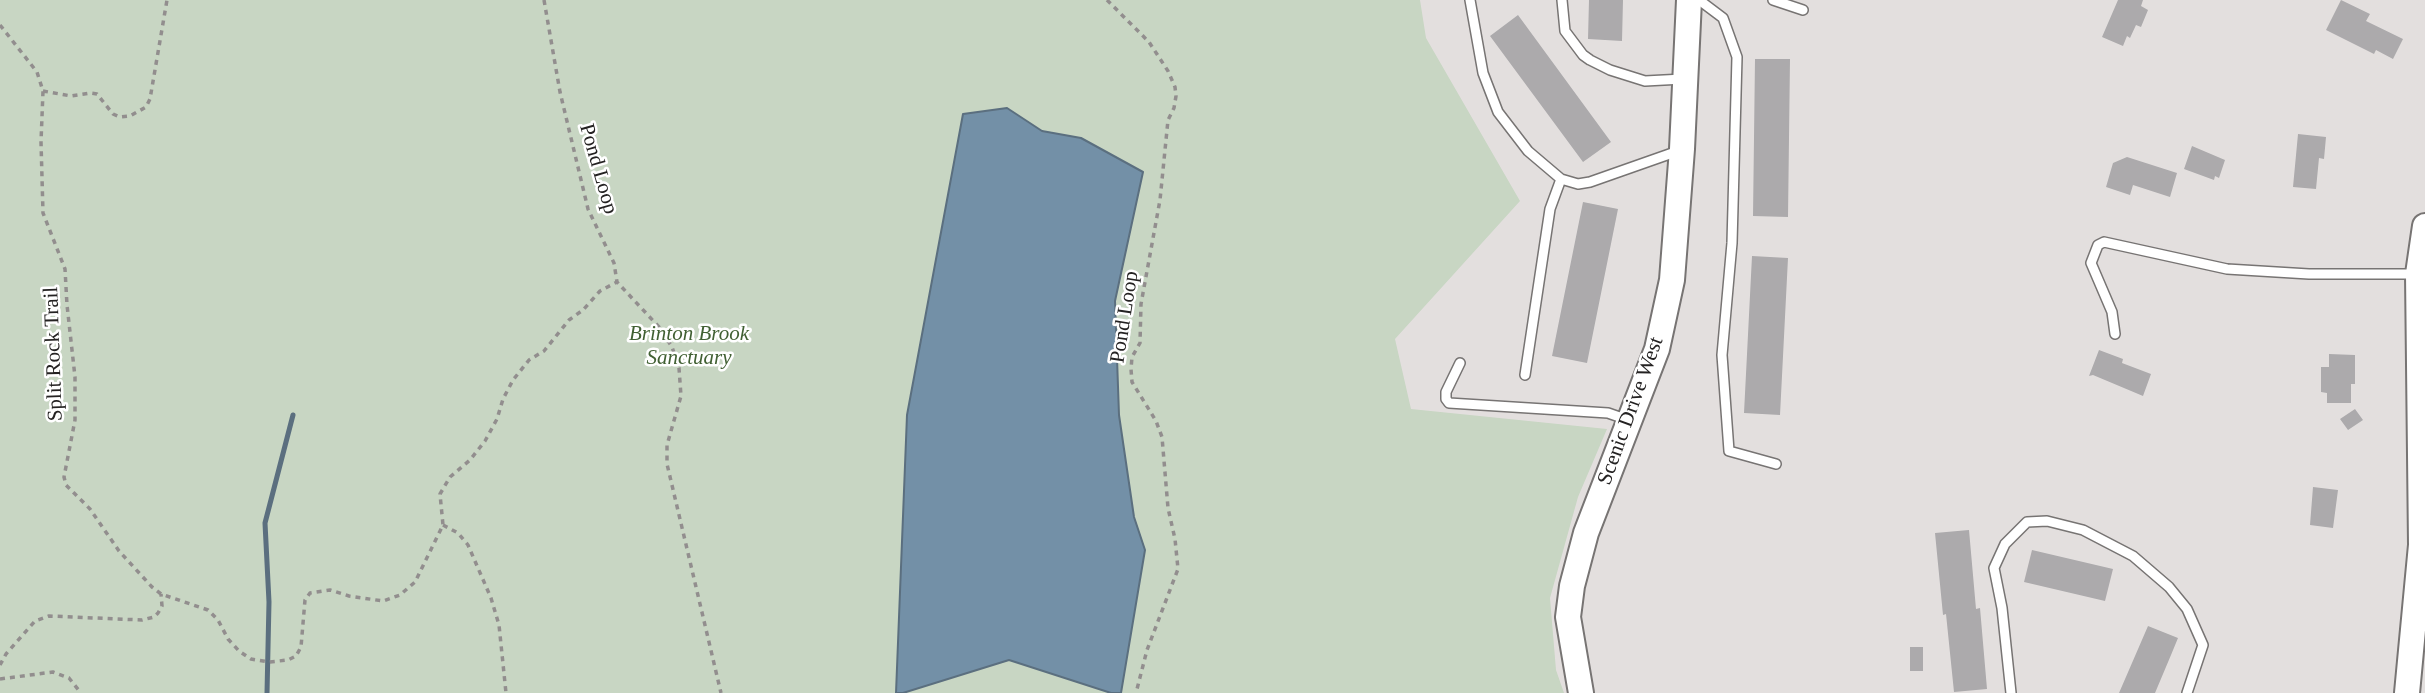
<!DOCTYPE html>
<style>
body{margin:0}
canvas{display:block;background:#e3dfde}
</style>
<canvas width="2425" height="693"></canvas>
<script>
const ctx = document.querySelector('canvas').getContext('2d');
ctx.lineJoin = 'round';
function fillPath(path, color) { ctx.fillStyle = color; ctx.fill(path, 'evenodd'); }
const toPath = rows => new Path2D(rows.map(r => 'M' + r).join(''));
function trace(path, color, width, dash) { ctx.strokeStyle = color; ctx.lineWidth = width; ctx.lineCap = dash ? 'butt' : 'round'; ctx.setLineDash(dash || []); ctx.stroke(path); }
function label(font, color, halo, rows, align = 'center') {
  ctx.font = font + ' "Times New Roman",serif'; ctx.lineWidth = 5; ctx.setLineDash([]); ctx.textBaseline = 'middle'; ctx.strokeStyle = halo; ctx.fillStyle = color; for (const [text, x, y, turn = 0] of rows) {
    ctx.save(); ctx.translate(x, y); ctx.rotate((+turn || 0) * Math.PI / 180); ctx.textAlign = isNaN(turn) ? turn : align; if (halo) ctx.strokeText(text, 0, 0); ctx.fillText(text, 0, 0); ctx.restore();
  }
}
const green = toPath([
 [0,0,1420,0,1426,38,1520,201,1395,339,1411,409,1607,429,1578,497,1550,598,1556,670,1564,693,0,693]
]);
const water = toPath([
 [1007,108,1042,131,1081,138,1143,172,1115,301,1119,415,1134,517,1145,550,1121,693,1111,693,1009,660,903,693,896,693,907,415,963,114,1007,108]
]);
const stream = toPath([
 [267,693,269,602,265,523,293,415]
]);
const building = toPath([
 [1589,0,1623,0,1622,41,1588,39],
 [2118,0,2143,0,2141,6,2148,10,2141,27,2136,25,2130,38,2127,36,2123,46,2102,37],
 [2341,0,2370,14,2366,21,2403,39,2393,59,2376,50,2374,54,2326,30],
 [1518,15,1611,142,1583,162,1490,36],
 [1755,59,1790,59,1788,217,1753,216],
 [2298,134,2326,137,2324,159,2319,158,2316,189,2293,187],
 [2192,146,2225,160,2219,178,2215,176,2214,180,2184,169],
 [2127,157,2177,173,2170,197,2133,185,2130,195,2106,187,2113,163],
 [1583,202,1618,209,1587,363,1552,356],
 [1752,256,1788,258,1780,415,1744,413],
 [2099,350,2123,359,2122,363,2151,374,2143,396,2093,375,2089,376],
 [2329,354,2355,355,2355,384,2351,384,2351,403,2327,403,2327,393,2321,392,2321,367,2329,367],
 [2355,409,2363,420,2348,430,2340,419],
 [2313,487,2338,490,2333,528,2310,525],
 [1969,530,1976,609,1980,608,1987,689,1954,692,1946,614,1943,615,1935,533],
 [2032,550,2113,569,2105,601,2024,582],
 [2148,626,2178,638,2171,655,2155,693,2119,693],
 [1910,647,1923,647,1923,671,1910,671]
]);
const path = toPath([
 [544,0,560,92,588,209,614,263,617,282,659,327,672,347,679,368,681,396,667,445,667,464,721,693],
 [1107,0,1149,42,1168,71,1175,87,1176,96,1174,108,1168,120,1160,200,1141,304,1140,343,1132,357,1131,369,1132,382,1156,421,1162,437,1168,508,1175,539,1178,569,1147,650,1136,693],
 [0,25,37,72,43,91,41,142,43,213,65,269,67,305,75,377,75,420,64,477,66,485,90,509,119,551,152,587,161,594,208,610,218,620,228,639,239,651,251,659,269,662,288,660,296,656,301,647,305,600,310,593,330,590,349,596,383,601,400,595,415,582,443,525,440,494,450,477,470,460,485,441,497,419,503,399,513,380,529,360,544,351,569,320,583,310,600,291,617,282],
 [43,91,71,96,90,93,97,94,113,114,120,117,130,116,146,107,150,99,167,0],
 [443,525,458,533,468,545,491,598,499,625,506,693],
 [0,665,6,654,35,621,49,616,142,620,154,617,158,613,162,606,161,594],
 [0,679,53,672,69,678,81,693]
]);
const lane = toPath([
 [1470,0,1483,73,1498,112,1528,151,1561,179,1578,184,1590,182,1681,150],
 [1562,0,1565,31,1583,55,1590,60,1610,70,1645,81,1683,79],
 [1699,0,1723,18,1737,57,1732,243,1722,355,1729,451,1776,464],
 [1773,0,1803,10],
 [2115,334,2112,312,2091,263,2098,245,2104,242,2227,269,2309,274,2416,274],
 [1460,363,1446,392,1446,399,1449,403,1608,413,1628,420],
 [1525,375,1550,209,1561,179],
 [2011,693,2002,608,1994,568,2005,544,2027,522,2047,521,2083,530,2133,556,2169,587,2187,609,2203,645,2187,693]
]);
const secondary = toPath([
 [1581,693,1568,617,1572,586,1586,533,1657,349,1672,280,1682,149,1689,0],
 [2407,693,2421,545,2418,274,2425,226]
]);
const streetNames = [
 ["Pond Loop",598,169,74],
 ["Pond Loop",1125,317,-81],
 ["Split Rock Trail",54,354,-92],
 ["Scenic Drive West",1631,411,-70]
];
const parkNames = [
 ["Brinton Brook",689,334],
 ["Sanctuary",689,358]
];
fillPath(green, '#c8d6c3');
fillPath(water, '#7390a7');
trace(water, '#5b6f7f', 2);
trace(stream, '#5b6f7f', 5);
fillPath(building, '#acaaac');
trace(lane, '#777473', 12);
trace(secondary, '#777473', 28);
trace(path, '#928e8e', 3.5, [5, 5]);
trace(lane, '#fff', 9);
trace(secondary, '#fff', 24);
label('21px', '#242222', '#fff', streetNames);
label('italic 21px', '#416033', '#fff', parkNames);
</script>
